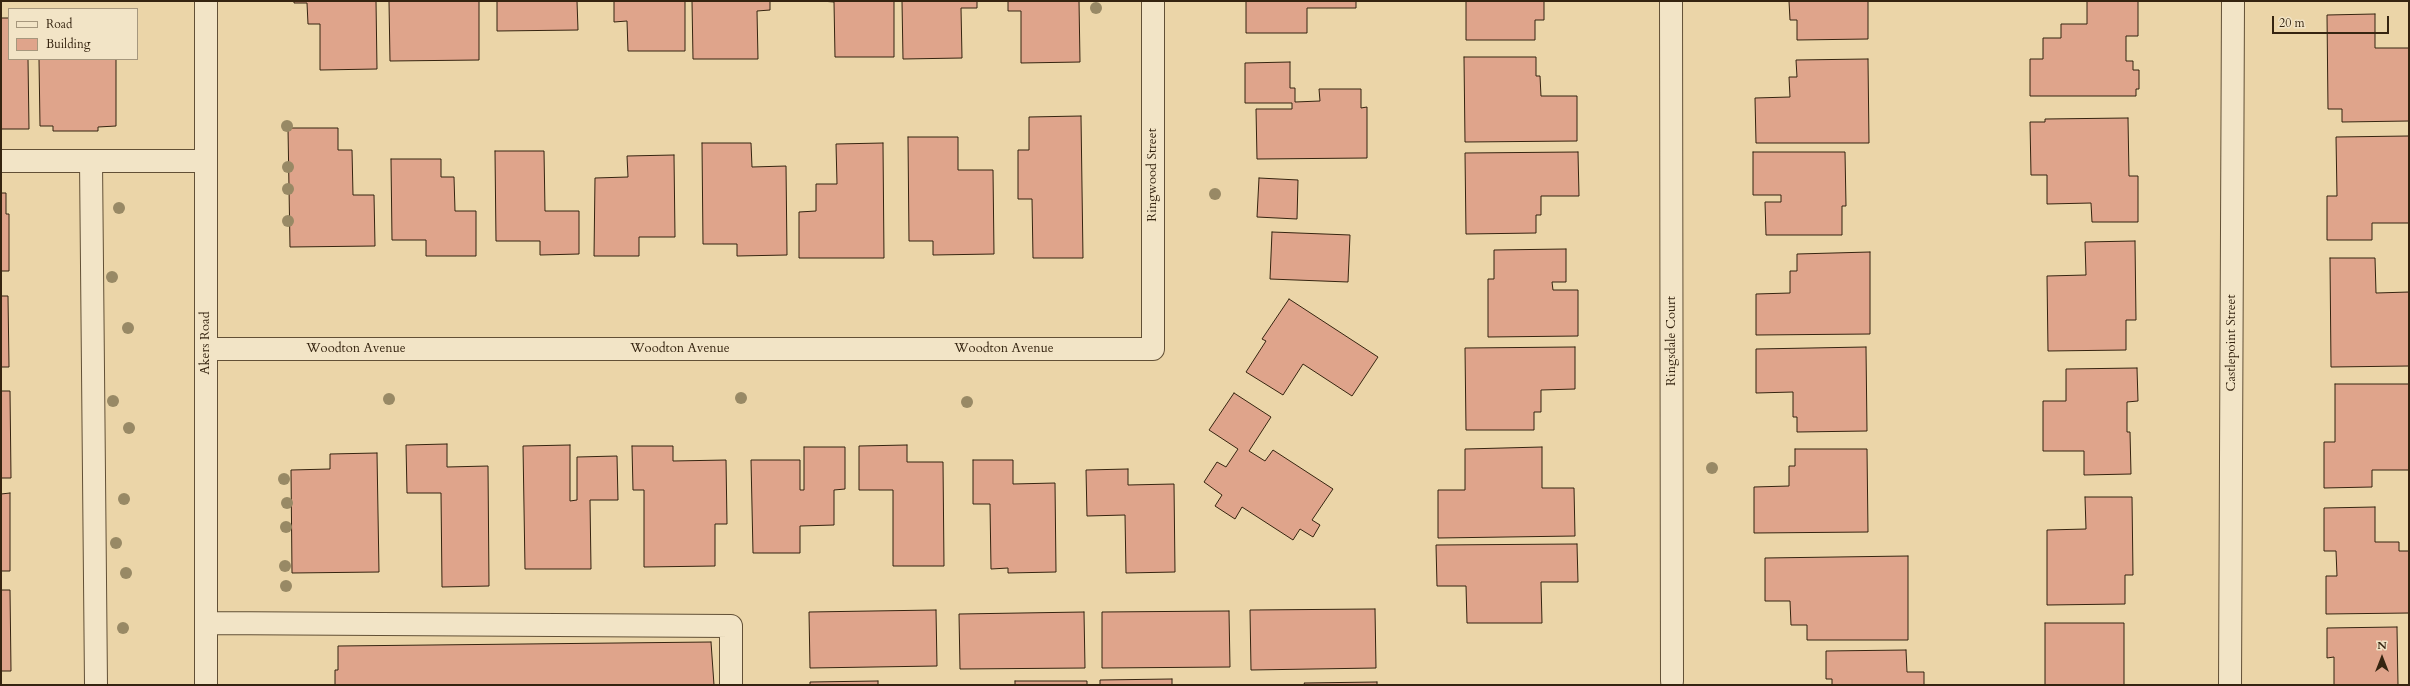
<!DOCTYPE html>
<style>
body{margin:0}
#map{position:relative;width:2410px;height:686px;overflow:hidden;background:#ebd5a8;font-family:Cardo,serif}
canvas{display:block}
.frame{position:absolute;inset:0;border:2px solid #352410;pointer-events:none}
.legend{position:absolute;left:8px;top:8px;width:130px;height:52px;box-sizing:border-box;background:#f2e4c6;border:1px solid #a6977d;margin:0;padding:5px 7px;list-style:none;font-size:12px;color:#352410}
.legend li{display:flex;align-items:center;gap:8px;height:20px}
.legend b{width:20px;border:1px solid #a6977d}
.north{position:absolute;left:2362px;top:638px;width:40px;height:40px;-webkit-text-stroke:3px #f2e4c6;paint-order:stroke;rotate:0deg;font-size:11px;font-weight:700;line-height:16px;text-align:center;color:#352410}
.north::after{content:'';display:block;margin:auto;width:14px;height:18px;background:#352410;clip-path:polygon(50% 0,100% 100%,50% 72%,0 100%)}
.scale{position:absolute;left:2272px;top:16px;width:117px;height:18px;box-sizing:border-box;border:2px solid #352410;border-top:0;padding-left:5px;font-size:12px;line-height:14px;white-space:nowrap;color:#352410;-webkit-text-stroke:3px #f2e4c6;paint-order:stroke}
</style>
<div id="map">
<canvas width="2410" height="686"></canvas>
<div class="frame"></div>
<ul class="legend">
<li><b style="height:5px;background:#f2e4c6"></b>Road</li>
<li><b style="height:11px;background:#dfa48b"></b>Building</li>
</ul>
<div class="north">N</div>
<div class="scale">20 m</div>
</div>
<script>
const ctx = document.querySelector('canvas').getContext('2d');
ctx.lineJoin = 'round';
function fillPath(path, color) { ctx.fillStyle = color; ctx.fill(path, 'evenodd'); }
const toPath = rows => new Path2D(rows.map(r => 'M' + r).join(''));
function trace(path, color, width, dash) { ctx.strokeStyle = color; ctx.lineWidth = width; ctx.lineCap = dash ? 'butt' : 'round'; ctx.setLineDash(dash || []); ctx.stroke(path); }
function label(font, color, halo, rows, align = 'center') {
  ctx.font = font + ' Cardo,serif'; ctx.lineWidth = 4; ctx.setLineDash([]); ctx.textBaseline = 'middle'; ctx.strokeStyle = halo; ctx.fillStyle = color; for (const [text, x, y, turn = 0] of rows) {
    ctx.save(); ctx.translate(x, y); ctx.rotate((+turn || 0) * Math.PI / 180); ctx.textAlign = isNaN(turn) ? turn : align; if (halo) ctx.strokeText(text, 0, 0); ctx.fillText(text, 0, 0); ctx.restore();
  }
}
const building = toPath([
 [294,1,376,1,377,69,320,70,320,24,308,24,307,3,294,3,294,1],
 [389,1,479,1,479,60,390,61,389,1],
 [497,1,577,1,578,30,497,31,497,1],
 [614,1,685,1,685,51,628,51,627,21,614,22,614,1],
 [692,1,770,1,770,10,757,11,758,59,693,59,692,1],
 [894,1,894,57,835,57,834,2,821,1,894,1],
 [902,1,977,1,977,8,961,8,962,58,903,59,902,1],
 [1008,1,1079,1,1080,62,1021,63,1021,11,1008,11,1008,1],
 [1246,1,1356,1,1356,8,1307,8,1307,33,1246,33,1246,1],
 [1466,1,1544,1,1544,20,1535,20,1535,40,1466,40,1466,1],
 [1789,1,1868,1,1868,39,1797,40,1797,20,1790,20,1789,1],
 [2087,1,2138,1,2138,36,2126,36,2126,61,2133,61,2133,70,2139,70,2139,89,2136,89,2136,96,2030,96,2030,59,2043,59,2043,38,2061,38,2061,24,2087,24,2087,1],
 [2375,14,2375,48,2409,48,2409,121,2342,122,2342,109,2328,109,2327,15,2375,14],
 [1,18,9,18,9,59,28,59,29,129,1,129,1,18],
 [1464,57,1536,57,1536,76,1540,76,1541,96,1577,96,1577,141,1465,142,1464,57],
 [39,59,116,59,116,126,98,127,98,131,53,131,53,126,40,126,39,59],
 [1868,59,1869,143,1756,143,1755,98,1790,97,1789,77,1797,77,1796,60,1868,59],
 [1290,62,1290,88,1295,88,1295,102,1320,101,1319,89,1361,89,1361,108,1367,107,1367,158,1257,159,1256,109,1292,109,1292,103,1245,103,1245,63,1290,62],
 [1081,116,1083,258,1033,258,1032,199,1018,199,1018,150,1029,150,1029,117,1081,116],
 [2128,118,2129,176,2138,176,2138,222,2092,222,2091,203,2047,204,2047,175,2031,175,2030,122,2045,122,2045,119,2128,118],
 [288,128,338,128,338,150,352,150,353,195,374,195,375,246,290,247,288,128],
 [2409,136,2409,223,2372,223,2372,240,2327,240,2327,196,2337,196,2336,137,2409,136],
 [908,137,958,137,958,170,993,170,994,254,933,255,933,241,909,241,908,137],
 [702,143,751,143,752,167,786,166,787,255,737,256,737,244,703,244,702,143],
 [883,143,884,258,799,258,799,212,816,211,816,184,837,184,836,144,883,143],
 [495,151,544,151,545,211,579,211,579,254,540,255,540,241,496,241,495,151],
 [1578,152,1579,196,1541,196,1541,215,1536,215,1536,233,1466,234,1465,153,1578,152],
 [1753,152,1845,152,1846,206,1842,206,1842,235,1766,235,1765,202,1781,202,1781,195,1753,195,1753,152],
 [674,155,675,237,639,237,639,256,594,256,595,178,628,177,627,156,674,155],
 [391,159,441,159,441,177,454,177,455,211,476,211,476,256,426,256,426,240,392,240,391,159],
 [1259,178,1298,180,1297,219,1257,217,1259,178],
 [1,193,6,193,6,214,9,214,9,271,1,271,1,193],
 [1272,232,1350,235,1348,282,1270,279,1272,232],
 [2135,241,2136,320,2126,320,2126,350,2048,351,2047,276,2086,275,2085,242,2135,241],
 [1566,249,1566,282,1552,282,1553,290,1578,290,1578,336,1488,337,1488,279,1494,279,1494,250,1566,249],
 [1870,252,1870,334,1756,335,1756,294,1790,293,1790,271,1797,271,1797,254,1870,252],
 [2330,258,2375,258,2376,293,2409,292,2409,366,2331,367,2330,258],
 [1,296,8,296,9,367,1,367,1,296],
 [1289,299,1378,357,1352,396,1303,364,1283,395,1246,372,1266,341,1262,339,1289,299],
 [1575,347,1575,389,1541,390,1541,412,1534,412,1534,430,1466,430,1465,348,1575,347],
 [1866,347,1867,431,1797,432,1797,417,1793,417,1793,392,1756,393,1756,349,1866,347],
 [2137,368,2138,401,2127,402,2127,432,2130,432,2131,474,2084,475,2084,451,2043,451,2043,401,2066,401,2066,369,2137,368],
 [2335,384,2409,384,2409,470,2372,470,2372,487,2324,488,2324,442,2335,442,2335,384],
 [1,391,10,391,11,478,1,478,1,391],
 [1234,393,1271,417,1249,451,1265,461,1273,450,1333,489,1312,520,1320,525,1313,537,1300,529,1293,540,1242,507,1235,519,1215,506,1222,495,1204,482,1217,462,1226,467,1238,449,1209,430,1234,393],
 [447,444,447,467,488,466,489,586,442,587,441,493,407,493,406,445,447,444],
 [570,445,570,501,577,500,577,457,617,456,618,500,590,500,591,569,525,569,523,446,570,445],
 [907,445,907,462,943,462,944,566,893,566,893,490,859,490,859,446,907,445],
 [632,446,673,446,673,461,726,460,727,524,715,524,715,566,644,567,644,490,633,490,632,446],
 [804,447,845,447,845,489,834,490,834,525,800,526,800,553,753,553,751,460,800,460,800,490,804,490,804,447],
 [1542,447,1542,488,1574,488,1575,536,1438,538,1438,490,1465,490,1465,449,1542,447],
 [1795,449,1867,449,1868,532,1754,533,1754,487,1789,486,1789,466,1795,466,1795,449],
 [377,453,379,572,292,573,291,470,330,469,330,454,377,453],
 [973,460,1013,460,1013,484,1055,483,1056,572,1008,573,1008,568,991,569,990,504,973,504,973,460],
 [1128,469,1128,485,1174,484,1175,572,1126,573,1125,515,1087,516,1086,470,1128,469],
 [10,493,10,571,1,571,1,494,10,493],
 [2085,497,2132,497,2133,575,2125,575,2125,604,2047,605,2047,530,2086,529,2085,497],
 [2375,507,2375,542,2399,542,2399,551,2409,551,2409,613,2326,614,2326,576,2337,576,2336,551,2324,551,2324,508,2375,507],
 [1577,544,1578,582,1541,582,1542,623,1467,623,1466,586,1437,586,1436,545,1577,544],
 [1908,556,1908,640,1807,640,1807,625,1791,625,1790,601,1765,601,1765,558,1908,556],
 [1,590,10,590,11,671,1,671,1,590],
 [1375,609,1376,668,1251,670,1250,610,1375,609],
 [936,610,937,666,810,668,809,612,936,610],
 [1229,611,1230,667,1102,668,1102,612,1229,611],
 [1084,612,1085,668,960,669,959,614,1084,612],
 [2045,623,2124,623,2124,685,2045,685,2045,623],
 [2397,627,2398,685,2334,685,2334,657,2327,658,2327,628,2397,627],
 [711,642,714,685,335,685,335,670,338,670,338,646,711,642],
 [1906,650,1907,672,1924,672,1924,685,1832,685,1832,679,1826,679,1826,651,1906,650],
 [1172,679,1172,685,1100,685,1100,680,1172,679],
 [878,681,878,685,810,685,810,682,878,681],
 [1015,681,1087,681,1087,685,1015,685,1015,681],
 [1377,682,1377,685,1305,685,1304,683,1377,682]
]);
const minor = toPath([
 [206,1,206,685],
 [1671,1,1672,681],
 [1,161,206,161],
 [91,161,96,685],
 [206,349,1153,349,1153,1],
 [206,623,731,626,731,685],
 [2230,685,2233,1]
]);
const trees = [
 [1096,8],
 [287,126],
 [288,167],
 [288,189],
 [1215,194],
 [119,208],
 [288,221],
 [112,277],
 [128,328],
 [741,398],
 [389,399],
 [113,401],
 [967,402],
 [129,428],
 [1712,468],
 [284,479],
 [124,499],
 [287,503],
 [286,527],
 [116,543],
 [285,566],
 [126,573],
 [286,586],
 [123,628]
];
const streetNames = [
 ["Ringwood Street",1153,175,-90],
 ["Ringsdale Court",1672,341,-90],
 ["Akers Road",206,343,-90],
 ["Castlepoint Street",2232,343,-90],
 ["Woodton Avenue",356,349],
 ["Woodton Avenue",680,349],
 ["Woodton Avenue",1004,349]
];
fillPath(building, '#dfa48b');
trace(building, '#352410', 1);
trace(minor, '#625036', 24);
trace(minor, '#f2e4c6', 22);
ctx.fillStyle = '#988965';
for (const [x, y] of trees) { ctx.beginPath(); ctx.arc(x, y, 6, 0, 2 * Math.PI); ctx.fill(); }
label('13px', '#352410', '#f2e4c6', streetNames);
</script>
